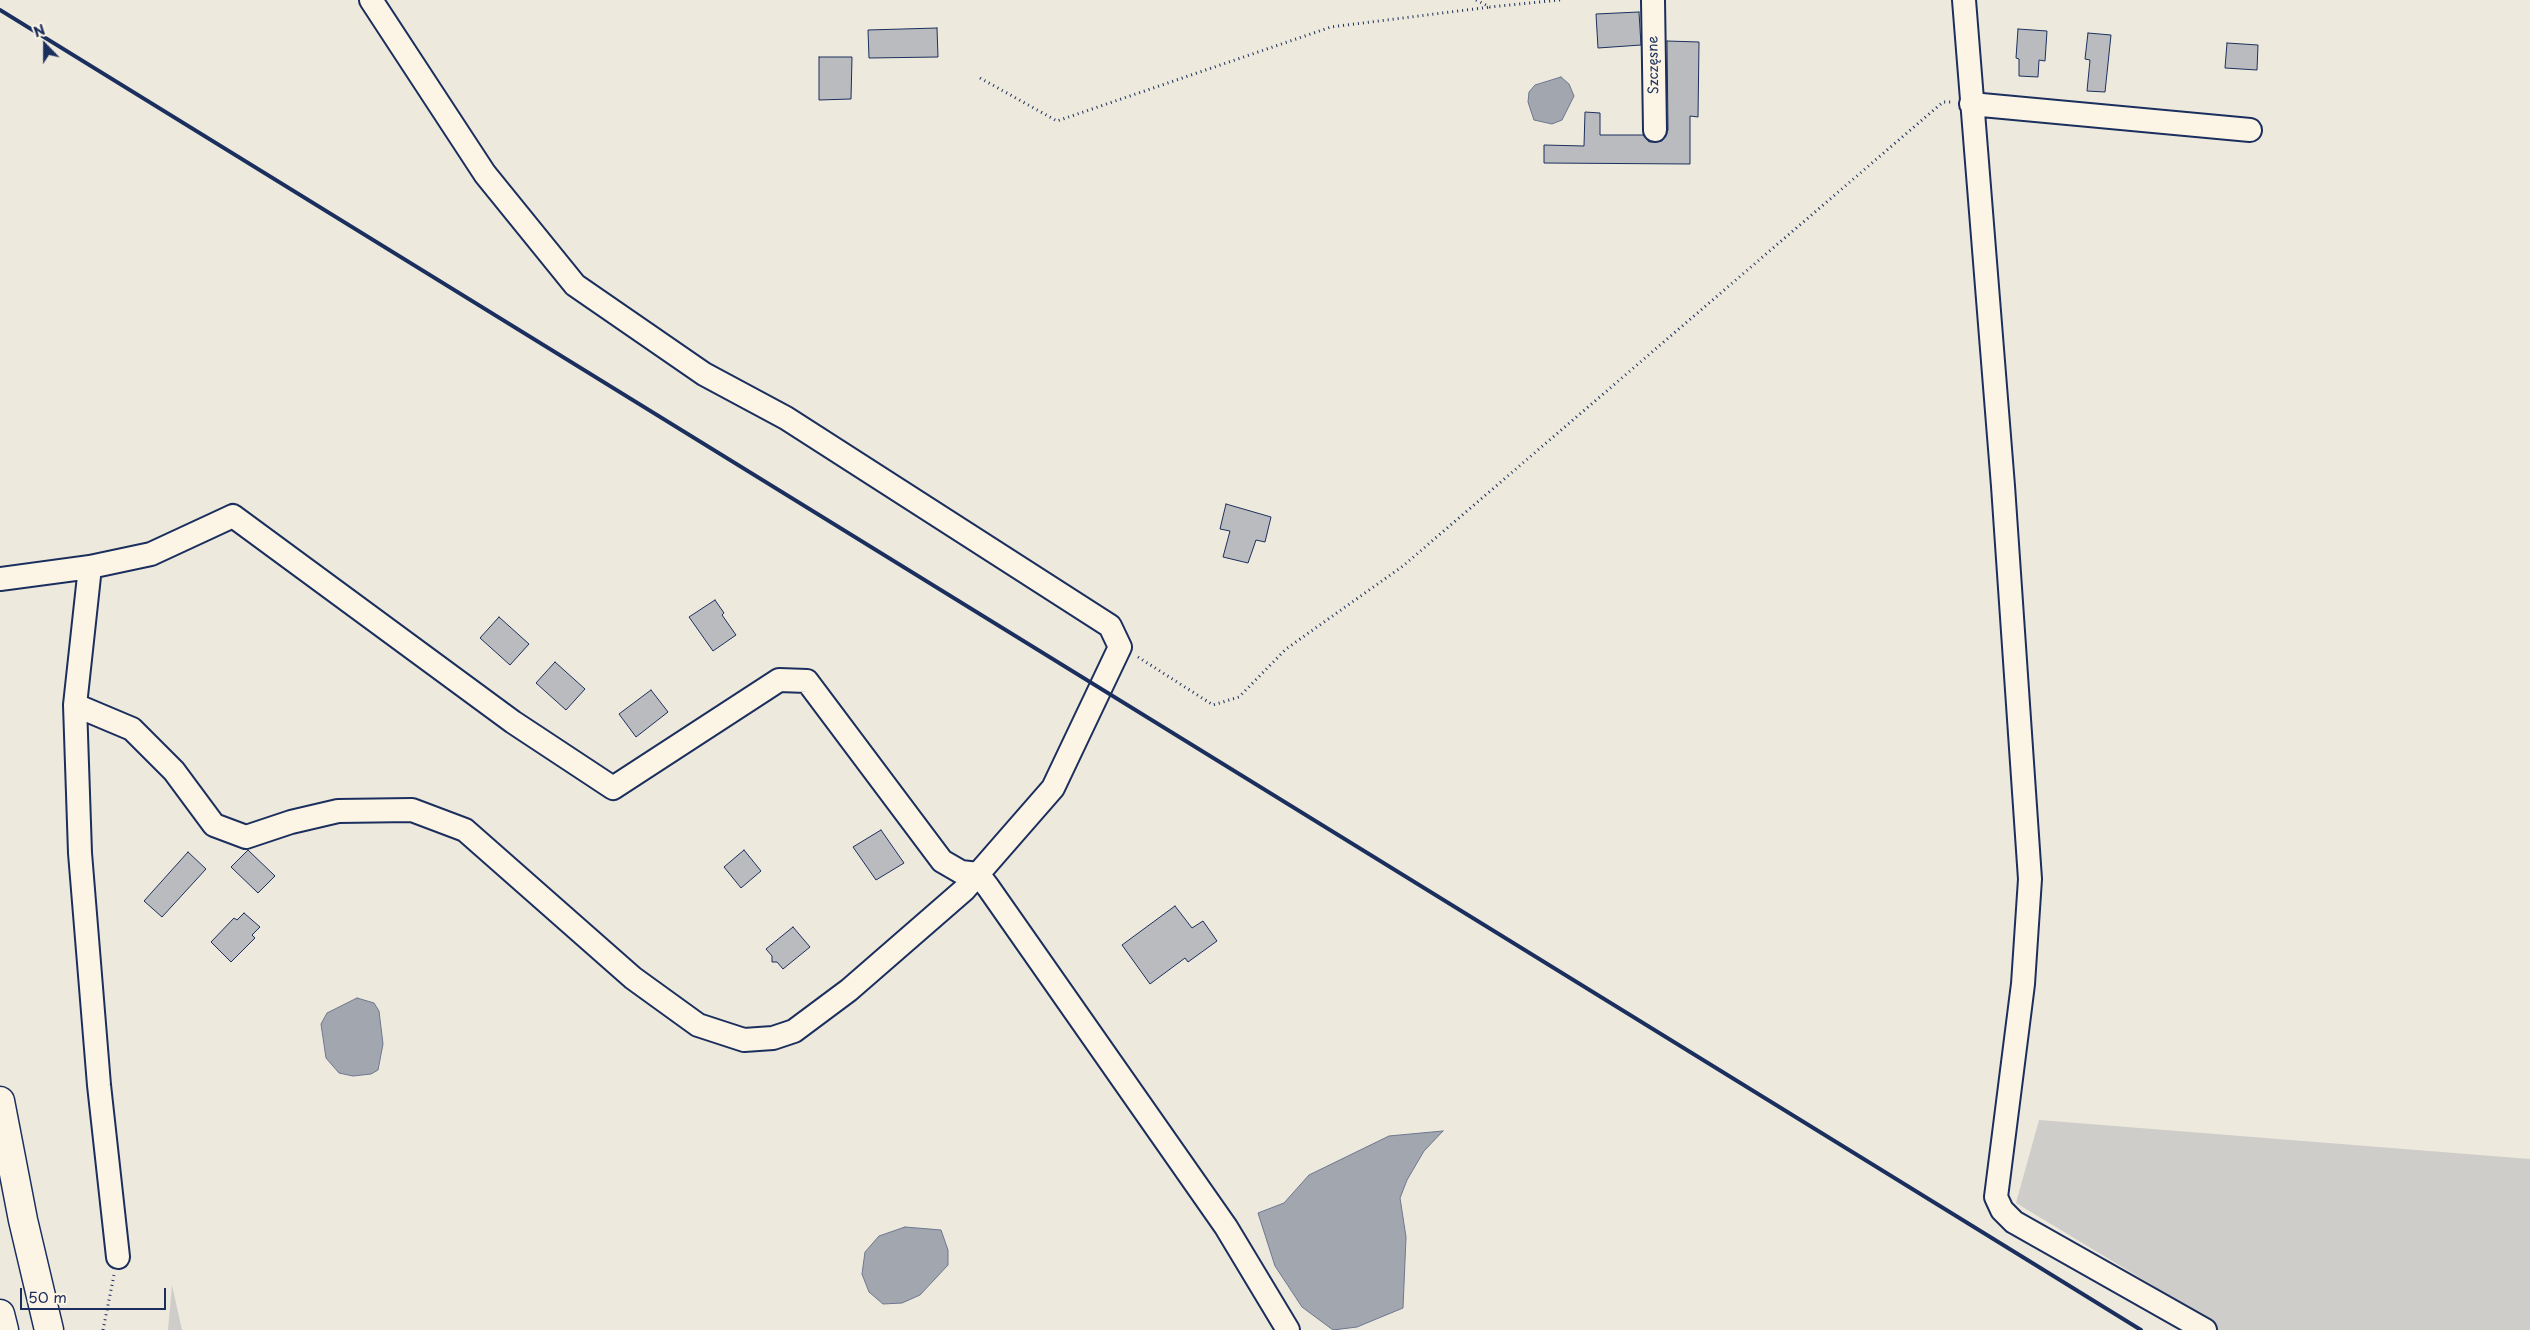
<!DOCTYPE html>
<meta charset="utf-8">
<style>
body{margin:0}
#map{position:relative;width:2530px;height:1330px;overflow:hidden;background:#eee9dd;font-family:"Playpen Sans",sans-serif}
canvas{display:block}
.north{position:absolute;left:20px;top:20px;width:50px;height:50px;-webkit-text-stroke:4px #fcf5e5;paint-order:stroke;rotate:338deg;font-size:14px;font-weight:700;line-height:20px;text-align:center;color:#1b2f5e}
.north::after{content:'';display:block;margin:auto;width:18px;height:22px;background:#1b2f5e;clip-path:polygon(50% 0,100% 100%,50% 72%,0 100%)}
.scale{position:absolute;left:20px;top:1288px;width:146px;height:22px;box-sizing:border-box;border:2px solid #1b2f5e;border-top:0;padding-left:6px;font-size:15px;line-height:18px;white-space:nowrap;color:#1b2f5e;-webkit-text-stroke:4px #fcf5e5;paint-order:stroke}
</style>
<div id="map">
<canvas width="2530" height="1330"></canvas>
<div class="north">N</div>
<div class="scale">50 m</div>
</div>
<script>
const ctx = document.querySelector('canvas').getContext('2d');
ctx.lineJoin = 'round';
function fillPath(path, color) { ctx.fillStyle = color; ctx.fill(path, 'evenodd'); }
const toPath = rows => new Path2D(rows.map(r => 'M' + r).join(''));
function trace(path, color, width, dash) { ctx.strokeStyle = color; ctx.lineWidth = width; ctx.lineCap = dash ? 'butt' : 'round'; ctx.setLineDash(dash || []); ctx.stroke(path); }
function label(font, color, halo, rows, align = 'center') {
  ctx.font = font + ' "Playpen Sans",sans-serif'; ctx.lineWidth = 4; ctx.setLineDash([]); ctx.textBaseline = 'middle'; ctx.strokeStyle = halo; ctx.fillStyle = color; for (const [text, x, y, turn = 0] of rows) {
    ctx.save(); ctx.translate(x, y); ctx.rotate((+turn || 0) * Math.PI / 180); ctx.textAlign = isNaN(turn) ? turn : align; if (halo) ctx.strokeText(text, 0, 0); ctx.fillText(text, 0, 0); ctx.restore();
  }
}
const green = toPath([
 [2039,1120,2530,1159,2530,1330,2214,1330,2152,1285,2016,1203],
 [172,1285,182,1330,168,1330]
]);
const water = toPath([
 [1561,77,1569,84,1574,96,1562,120,1552,124,1534,120,1528,102,1529,92,1535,85,1561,77],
 [357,998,374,1003,379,1011,383,1044,378,1070,371,1074,353,1076,339,1073,326,1058,321,1024,327,1013,357,998],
 [1443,1131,1424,1151,1407,1180,1400,1198,1406,1237,1403,1308,1357,1327,1333,1330,1302,1307,1275,1266,1258,1213,1284,1203,1309,1175,1389,1136,1443,1131],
 [905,1227,941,1230,948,1250,948,1265,920,1295,902,1303,883,1304,869,1292,862,1274,865,1252,879,1236,905,1227]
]);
const building = toPath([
 [1639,12,1641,45,1598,48,1596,14,1639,12],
 [937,28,938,57,869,58,868,30,937,28],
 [2018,29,2047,31,2045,61,2039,60,2038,77,2019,76,2019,59,2016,58,2018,29],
 [2088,33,2111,35,2105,92,2087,91,2090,60,2085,59,2088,33],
 [1667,41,1699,42,1698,117,1690,116,1690,164,1544,163,1544,145,1584,146,1585,112,1600,113,1600,135,1643,135,1649,142,1662,141,1668,130,1667,41],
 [2227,43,2258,45,2257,70,2225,68,2227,43],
 [819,57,852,57,851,99,819,100,819,57],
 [1226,504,1271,517,1265,542,1256,540,1248,563,1223,557,1230,531,1220,529,1226,504],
 [715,600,724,613,722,615,736,635,713,651,689,617,715,600],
 [499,617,529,644,510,665,480,638,499,617],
 [555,662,585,689,566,710,536,683,555,662],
 [651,690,668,712,636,737,619,714,651,690],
 [881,830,904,863,876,880,853,847,881,830],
 [248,850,275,876,258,893,231,867,248,850],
 [744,850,761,871,741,888,724,867,744,850],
 [188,852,206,869,162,917,144,901,188,852],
 [1175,906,1192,928,1203,921,1217,941,1188,962,1185,958,1150,984,1122,945,1175,906],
 [244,913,260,927,252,935,255,938,231,962,211,942,234,918,237,920,244,913],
 [793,927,810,947,783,969,777,962,772,962,772,956,766,949,793,927]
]);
const path = toPath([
 [1476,0,1490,7,1560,0],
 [980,78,1057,121,1331,27,1490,7],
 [1138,657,1213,705,1239,697,1286,649,1403,566,1943,102,1953,102],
 [103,1330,114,1275]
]);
const minor = toPath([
 [1653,0,1655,130],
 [1964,0,2003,486,2030,879,2023,984,1996,1197,2002,1210,2014,1222,2205,1330],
 [1971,104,2250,130],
 [90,567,75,705,80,853,99,1085,118,1257],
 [0,579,90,567,151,554,233,516,513,722,613,788,779,680,807,681,942,861,961,872,978,874,988,887,1226,1227,1288,1330],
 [75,705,132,729,174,771,214,825,246,837,291,822,338,811,412,810,465,830,633,978,698,1025,744,1040,773,1038,794,1031,849,990,964,890,1053,788,1120,647,1110,626,786,418,704,374,575,285,485,174,371,0]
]);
const highway = toPath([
 [0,1101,23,1220,49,1330],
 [0,1314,4,1330]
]);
const rail = toPath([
 [0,10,2141,1330]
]);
const streetNames = [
 ["Szczęsne",1654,65,-91]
];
fillPath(green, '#cfcdca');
fillPath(water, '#a2a7af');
trace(water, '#6c778f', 1);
fillPath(building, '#babbbe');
trace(building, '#1b2f5e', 1);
trace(minor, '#1b2f5e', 26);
trace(highway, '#1b2f5e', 31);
trace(path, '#1b2f5e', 3, [1, 4]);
trace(minor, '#fcf5e5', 22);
trace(highway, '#fcf5e5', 28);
trace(rail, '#1b2f5e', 4);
label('14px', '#1b2f5e', '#fcf5e5', streetNames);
</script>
